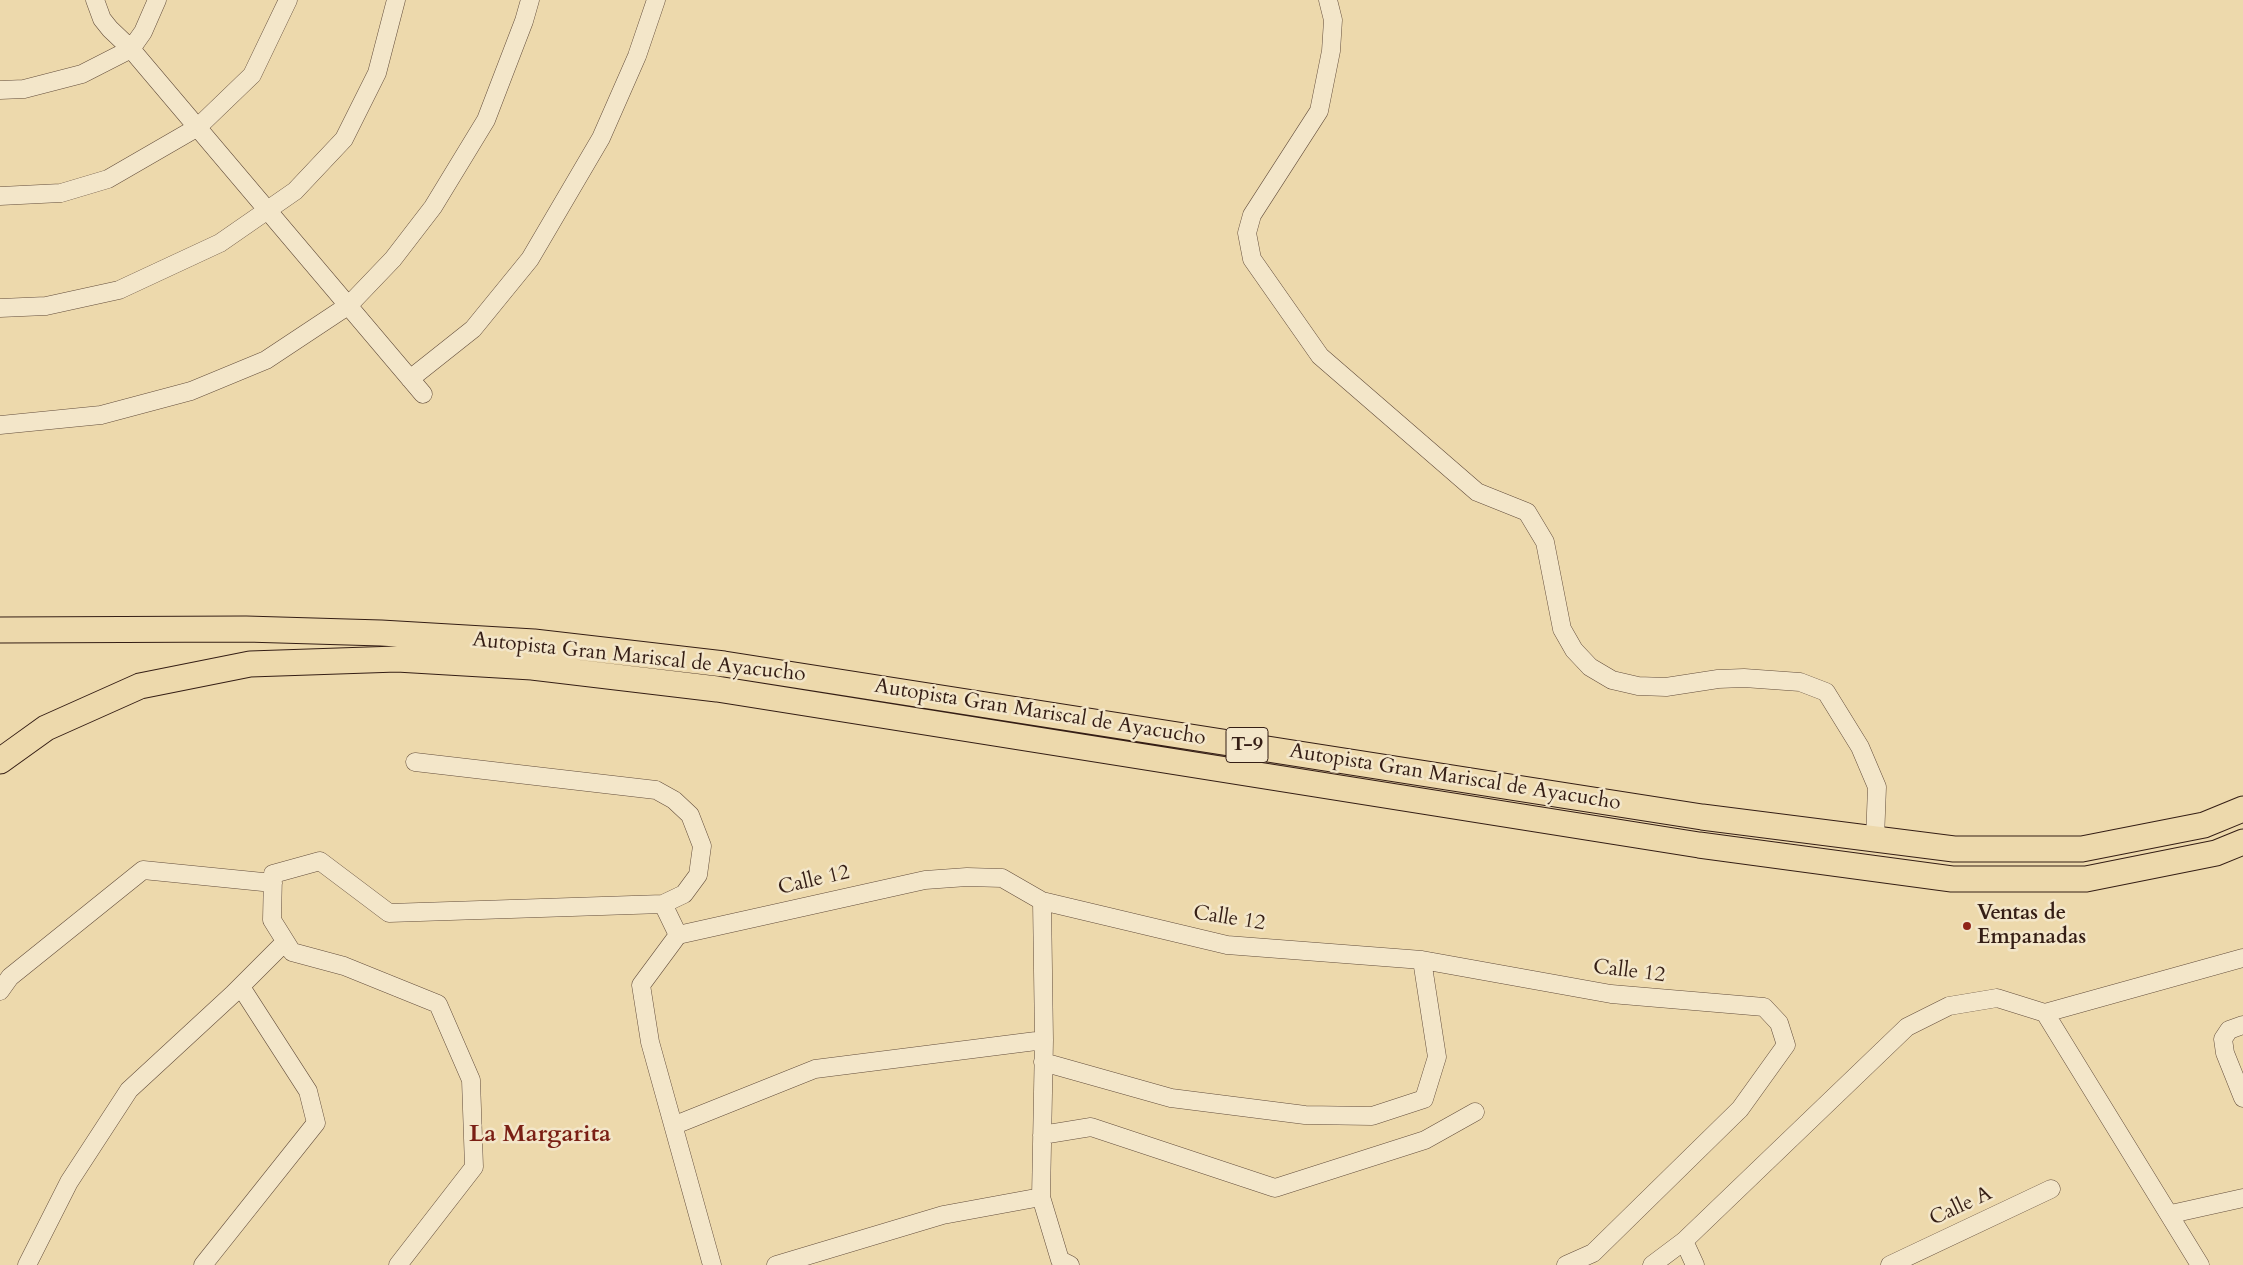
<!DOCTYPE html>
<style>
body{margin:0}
canvas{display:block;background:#edd9ac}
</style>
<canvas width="2243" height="1265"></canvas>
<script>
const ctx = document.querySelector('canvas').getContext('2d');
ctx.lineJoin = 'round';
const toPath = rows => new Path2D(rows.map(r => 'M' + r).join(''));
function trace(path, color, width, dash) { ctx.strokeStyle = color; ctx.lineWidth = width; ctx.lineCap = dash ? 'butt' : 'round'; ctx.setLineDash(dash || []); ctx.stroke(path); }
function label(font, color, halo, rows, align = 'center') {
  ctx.font = font + ' Cardo,serif'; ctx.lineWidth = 5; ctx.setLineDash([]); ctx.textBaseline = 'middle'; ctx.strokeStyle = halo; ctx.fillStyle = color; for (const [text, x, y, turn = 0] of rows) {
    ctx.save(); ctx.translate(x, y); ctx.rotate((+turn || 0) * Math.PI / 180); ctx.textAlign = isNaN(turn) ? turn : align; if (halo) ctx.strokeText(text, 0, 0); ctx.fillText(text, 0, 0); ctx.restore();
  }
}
const minor = toPath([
 [95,0,102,19,110,29,131,49,423,394],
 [1328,0,1333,20,1331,51,1319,111,1252,215,1247,233,1252,259,1320,356,1477,492,1527,512,1545,542,1562,629,1574,650,1590,667,1612,680,1638,686,1666,687,1718,679,1744,678,1800,682,1826,692,1860,747,1877,787,1875,839],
 [0,90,24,89,82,74,131,49,143,32,157,0],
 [0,196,61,193,108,179,198,127,252,75,288,0],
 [0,308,46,306,119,290,220,243,295,191,344,139,377,73,396,0],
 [410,379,473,329,530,259,601,138,637,56,656,0],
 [0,425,101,415,191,391,266,360,349,305,393,259,433,207,486,120,524,21,530,0],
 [415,762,656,790,674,800,690,815,702,846,698,875,684,894,663,904],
 [1042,901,1044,1040,1041,1197,1060,1260,1070,1265],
 [678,935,925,880,967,877,1002,878,1042,901,1227,945,1422,960,1611,994,1764,1007,1779,1023,1786,1045,1740,1109,1593,1253,1566,1265],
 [678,935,641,985,650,1042,712,1265],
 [0,991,10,977,143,870,273,883],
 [2045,1013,2200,1265],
 [2243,1025,2229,1030,2223,1039,2225,1053,2243,1098],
 [1043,1062,1171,1098,1305,1115,1372,1116,1424,1099,1437,1057,1422,960],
 [675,1125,815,1069,1044,1040],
 [1042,1135,1091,1127,1275,1188,1425,1140,1475,1112],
 [2171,1214,2243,1198],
 [1684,1241,1695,1265],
 [27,1265,69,1182,129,1090,233,994,285,942],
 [203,1265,316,1123,308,1091,241,987],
 [398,1265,474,1167,471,1080,438,1004,344,966,292,952,272,920,273,874,320,861,389,913,663,904,678,935],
 [776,1265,943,1215,1041,1197],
 [1652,1265,1684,1241,1907,1027,1949,1006,1997,998,2045,1013,2243,958],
 [1890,1265,2051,1189]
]);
const highway = toPath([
 [0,630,246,629,381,633,534,642,724,664,1702,817,1954,849,2082,849,2204,825,2243,809],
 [0,761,46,728,140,686,250,664,397,659,532,667,717,689,1699,845,1952,879,2086,879,2216,853,2243,842]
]);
const markers = [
 [1967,926,5,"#8f2418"]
];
const shields = [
 [1247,745,42]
];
const shieldNames = [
 ["T-9",1247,745]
];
const streetNames = [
 ["Autopista Gran Mariscal de Ayacucho",639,658,6],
 ["Autopista Gran Mariscal de Ayacucho",1040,713,9],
 ["Autopista Gran Mariscal de Ayacucho",1455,778,9],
 ["Calle 12",814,881,-13],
 ["Calle 12",1229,919,9],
 ["Calle 12",1629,972,7],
 ["Calle A",1961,1207,-25]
];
const poiNames = [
 ["Ventas de",1977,914],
 ["Empanadas",1977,938]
];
const quarterNames = [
 ["La Margarita",540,1135]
];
trace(minor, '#634d3b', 19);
trace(highway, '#351e15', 27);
trace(minor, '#f3e6c9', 18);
trace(highway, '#edd9ac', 25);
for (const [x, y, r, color] of markers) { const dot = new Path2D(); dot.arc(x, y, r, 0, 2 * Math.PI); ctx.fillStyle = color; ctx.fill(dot); trace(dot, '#f3e6c9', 2); }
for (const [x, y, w] of shields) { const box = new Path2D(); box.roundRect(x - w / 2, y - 17.5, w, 35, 4); ctx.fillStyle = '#f3e6c9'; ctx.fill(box); trace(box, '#351e15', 1); }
label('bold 20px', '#351e15', null, shieldNames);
label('21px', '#351e15', '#f3e6c9', streetNames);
label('bold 21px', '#351e15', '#f3e6c9', poiNames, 'left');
label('bold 24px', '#7a1f14', '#f3e6c9', quarterNames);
</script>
